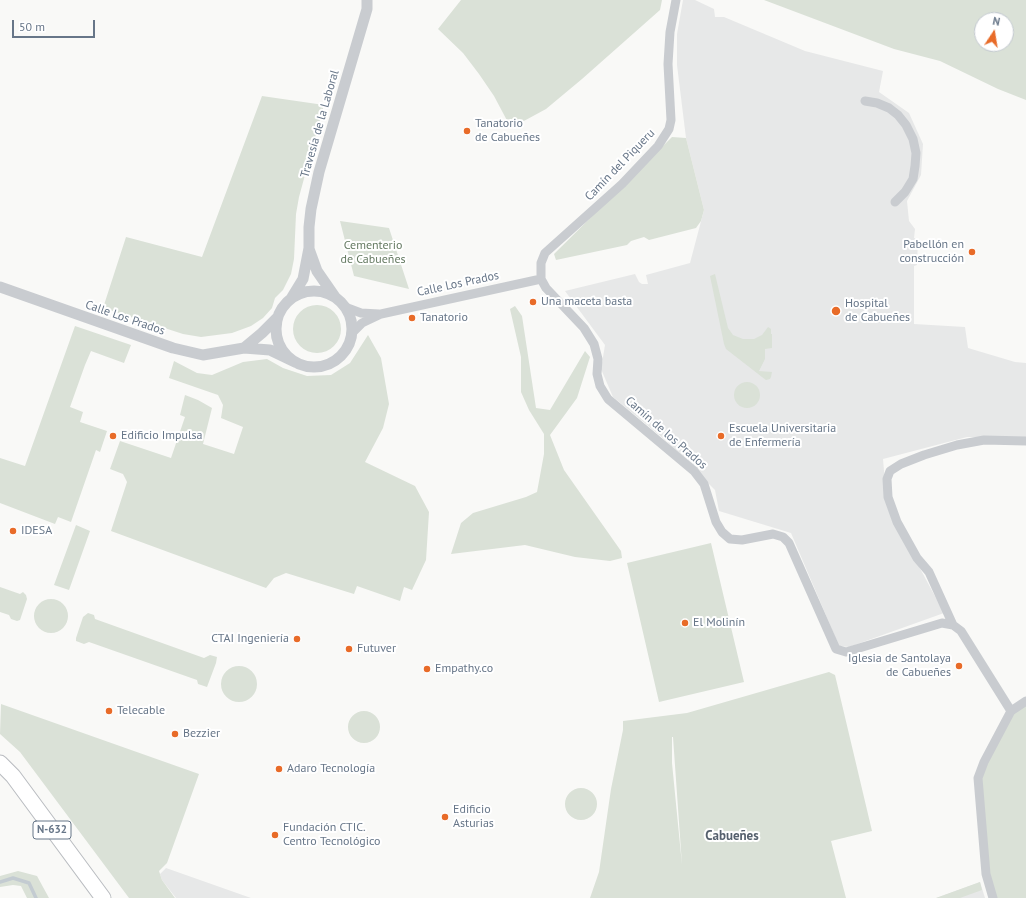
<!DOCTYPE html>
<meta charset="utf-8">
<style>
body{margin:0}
#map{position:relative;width:1026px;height:898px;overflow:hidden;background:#f9f9f7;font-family:"PT Sans",sans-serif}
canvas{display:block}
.north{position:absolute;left:974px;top:12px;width:40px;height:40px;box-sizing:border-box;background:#fff;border:1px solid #c2c8cf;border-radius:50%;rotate:12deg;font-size:11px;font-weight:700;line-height:16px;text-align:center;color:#677688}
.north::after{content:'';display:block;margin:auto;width:14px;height:18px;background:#e86b28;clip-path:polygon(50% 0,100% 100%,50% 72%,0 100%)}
.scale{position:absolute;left:12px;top:20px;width:83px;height:18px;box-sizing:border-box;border:2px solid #677688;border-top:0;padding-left:5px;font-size:12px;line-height:14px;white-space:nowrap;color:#677688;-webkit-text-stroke:3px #fff;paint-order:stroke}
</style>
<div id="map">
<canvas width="1026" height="898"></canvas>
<div class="north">N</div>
<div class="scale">50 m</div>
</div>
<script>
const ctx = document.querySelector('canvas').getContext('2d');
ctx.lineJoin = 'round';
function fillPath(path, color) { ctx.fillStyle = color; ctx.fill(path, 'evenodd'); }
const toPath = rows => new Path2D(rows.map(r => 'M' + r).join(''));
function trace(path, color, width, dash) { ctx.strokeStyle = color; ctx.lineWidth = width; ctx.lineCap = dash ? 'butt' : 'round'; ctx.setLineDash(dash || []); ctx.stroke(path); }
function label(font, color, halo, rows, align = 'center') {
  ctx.font = font + ' "PT Sans",sans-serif'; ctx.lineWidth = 4; ctx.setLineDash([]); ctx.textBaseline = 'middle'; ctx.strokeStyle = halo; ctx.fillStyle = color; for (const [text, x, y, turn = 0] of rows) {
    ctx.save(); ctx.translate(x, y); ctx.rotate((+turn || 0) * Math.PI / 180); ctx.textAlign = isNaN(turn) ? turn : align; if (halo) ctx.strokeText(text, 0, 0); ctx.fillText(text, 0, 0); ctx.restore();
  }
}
const built = toPath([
 [683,0,695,0,714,9,715,17,724,17,805,51,883,71,879,92,909,113,923,144,921,175,907,201,909,221,915,229,914,238,918,238,917,265,914,266,914,324,965,327,968,348,1015,362,1026,363,1026,437,967,437,883,459,887,507,944,613,849,647,839,646,791,533,719,511,715,490,664,439,613,397,601,369,605,345,565,291,635,274,639,282,642,284,648,284,646,275,690,263,704,210,686,138,677,65,677,34],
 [166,868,251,898,176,898,162,880,160,874],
 [980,882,985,898,936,898]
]);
const green = toPath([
 [461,0,662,0,660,10,582,79,546,109,511,128,494,96,479,74,463,53,438,29],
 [764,0,1026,0,1026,100,998,89,940,61,894,49],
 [982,20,1006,20,1006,44,982,44],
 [262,96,324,105,299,197,296,214,294,259,291,274,283,290,275,298,272,308,263,318,251,326,232,333,201,337,183,334,103,308,126,237,202,257],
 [672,137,686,138,704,210,701,221,696,228,649,240,644,237,631,241,627,245,556,260,554,254],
 [340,221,389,228,409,289,354,276],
 [715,274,728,328,733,335,743,339,754,339,762,335,768,327,771,329,771,334,772,334,772,348,765,349,765,359,759,371,772,372,771,377,770,379,766,380,762,377,726,349,724,344,710,276],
 '293 329a24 24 0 1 1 48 0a24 24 0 1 1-48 0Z',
 [515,306,522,316,536,408,550,410,585,351,590,357,577,398,550,435,564,470,621,551,622,558,610,561,575,557,525,545,451,554,461,523,473,513,526,497,537,492,544,454,544,434,529,410,521,392,521,357,510,309],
 [75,326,131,345,124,363,91,351,85,365,70,407,83,412,80,422,107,431,100,452,96,450,71,522,58,517,55,524,0,503,0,458,25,466],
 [368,335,381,358,389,404,383,428,365,462,415,486,429,512,426,560,412,590,404,587,400,601,357,586,354,594,286,573,274,578,266,588,111,531,127,482,123,474,110,469,120,441,171,458,185,417,180,415,185,395,198,400,212,408,203,444,234,454,243,427,221,418,223,405,218,395,169,378,174,361,197,373,212,375,243,362,267,359,283,368,307,376,331,375,350,363],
 '734 395a13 13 0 1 1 26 0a13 13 0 1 1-26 0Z',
 [76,525,90,531,69,590,54,585],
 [711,543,744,682,659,702,627,563],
 [0,587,20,594,23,592,26,595,27,599,20,620,17,621,11,619,9,615,0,612],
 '34 616a17 17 0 1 1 34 0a17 17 0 1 1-34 0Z',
 [88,613,94,615,95,619,204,658,210,655,217,657,216,663,207,687,198,684,197,680,89,642,84,644,76,641,76,638,83,617],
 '221 684a18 18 0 1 1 36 0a18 18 0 1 1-36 0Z',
 [829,672,835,675,872,831,831,841,846,898,590,898,599,872,611,789,623,730,623,721,687,713],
 [672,737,673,737,682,865,672,763],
 [1026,701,1026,898,993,898,979,795,984,762,1007,721],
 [1,704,199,774,167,863,159,871,162,880,175,898,129,898,20,752,0,734],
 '348 727a16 16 0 1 1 32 0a16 16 0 1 1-32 0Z',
 '565 804a16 16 0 1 1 32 0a16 16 0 1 1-32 0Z',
 [18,871,37,876,49,898,27,898,21,886,13,885,0,887,0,876],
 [980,882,982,890,960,898,936,898]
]);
const stream = toPath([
 [0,882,13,878,29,883,36,898]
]);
const minor = toPath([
 [676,0,670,32,668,64,671,120,669,129,658,146,622,184,545,253,541,263,541,279,546,288,584,328,594,344,598,359,597,374,600,386,608,399,694,471,704,484,716,522,722,532,730,539,742,540,773,534,783,537,789,543,836,649,846,652,942,623,953,625,961,631,1011,711],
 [865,101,877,103,889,108,898,115,906,125,913,139,916,153,915,166,913,179,905,192,895,202],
 [345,307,361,313,379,314],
 [351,334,362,323,381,314,541,279],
 [953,625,929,572,917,558,897,522,888,497,887,479,890,471,901,464,924,455,957,445,984,440,1026,441],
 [1011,711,1026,701],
 [993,898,986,874,978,778,984,762,1011,711]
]);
const tertiary = toPath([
 [309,249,317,271,335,297],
 [0,287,173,348,203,355,244,348,270,350,295,362],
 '276 329a38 38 0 1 1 76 0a38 38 0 1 1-76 0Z',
 [292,297,303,279,309,248,309,227,311,209,319,172,367,9,367,0],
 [244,348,262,333,277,318]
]);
const trunk = toPath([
 [0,763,13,776,103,898]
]);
const markers = [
 [467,131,4,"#e86b28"],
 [972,252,4,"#e86b28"],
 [533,302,4,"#e86b28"],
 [836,311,5,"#e86b28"],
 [412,318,4,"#e86b28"],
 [113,436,4,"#e86b28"],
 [721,436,4,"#e86b28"],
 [13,531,4,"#e86b28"],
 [685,623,4,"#e86b28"],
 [297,639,4,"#e86b28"],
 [349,649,4,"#e86b28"],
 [959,666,4,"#e86b28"],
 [427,669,4,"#e86b28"],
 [109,711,4,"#e86b28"],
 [175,734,4,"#e86b28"],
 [279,769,4,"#e86b28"],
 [445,817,4,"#e86b28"],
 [275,835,4,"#e86b28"]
];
const shields = [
 [52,830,38]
];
const shieldNames = [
 ["N-632",52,830]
];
const streetNames = [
 ["Travesía de la Laboral",320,124,-74],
 ["Camín del Piqueru",620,165,-46],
 ["Calle Los Prados",458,284,-12],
 ["Calle Los Prados",125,318,19],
 ["Camín de los Prados",666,433,41]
];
const poiNames = [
 ["Tanatorio",475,124],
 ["de Cabueñes",475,138],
 ["Pabellón en",964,245,"right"],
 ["construcción",964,259,"right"],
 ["Una maceta basta",541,302],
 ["Hospital",845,304],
 ["de Cabueñes",845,318],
 ["Tanatorio",420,318],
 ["Escuela Universitaria",729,429],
 ["de Enfermería",729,443],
 ["Edificio Impulsa",121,436],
 ["IDESA",21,531],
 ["El Molinín",693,623],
 ["CTAI Ingeniería",289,639,"right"],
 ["Futuver",357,649],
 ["Iglesia de Santolaya",951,659,"right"],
 ["de Cabueñes",951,673,"right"],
 ["Empathy.co",435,669],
 ["Telecable",117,711],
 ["Bezzier",183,734],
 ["Adaro Tecnología",287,769],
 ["Edificio",453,810],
 ["Asturias",453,824],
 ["Fundación CTIC.",283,828],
 ["Centro Tecnológico",283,842]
];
const parkNames = [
 ["Cementerio",373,246],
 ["de Cabueñes",373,260]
];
const neighbourhoodNames = [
 ["Cabueñes",732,836]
];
fillPath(built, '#e7e8e8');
fillPath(green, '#dae1d7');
trace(stream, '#c3cbd1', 3.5);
trace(trunk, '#b9bcc0', 17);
trace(minor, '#c9ccd0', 9);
trace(tertiary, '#c9ccd0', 11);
trace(trunk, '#fff', 15);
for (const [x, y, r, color] of markers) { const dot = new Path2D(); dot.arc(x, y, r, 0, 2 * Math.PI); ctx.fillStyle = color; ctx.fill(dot); trace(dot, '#fff', 1.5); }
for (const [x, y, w] of shields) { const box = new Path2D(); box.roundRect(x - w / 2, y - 9, w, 18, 3); ctx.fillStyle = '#fff'; ctx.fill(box); trace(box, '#677688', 1); }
label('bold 11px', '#677688', null, shieldNames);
label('12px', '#677688', '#fff', streetNames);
label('12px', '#677688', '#fff', poiNames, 'left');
label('12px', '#657a62', '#fff', parkNames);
label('bold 13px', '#55606d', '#fff', neighbourhoodNames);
</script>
